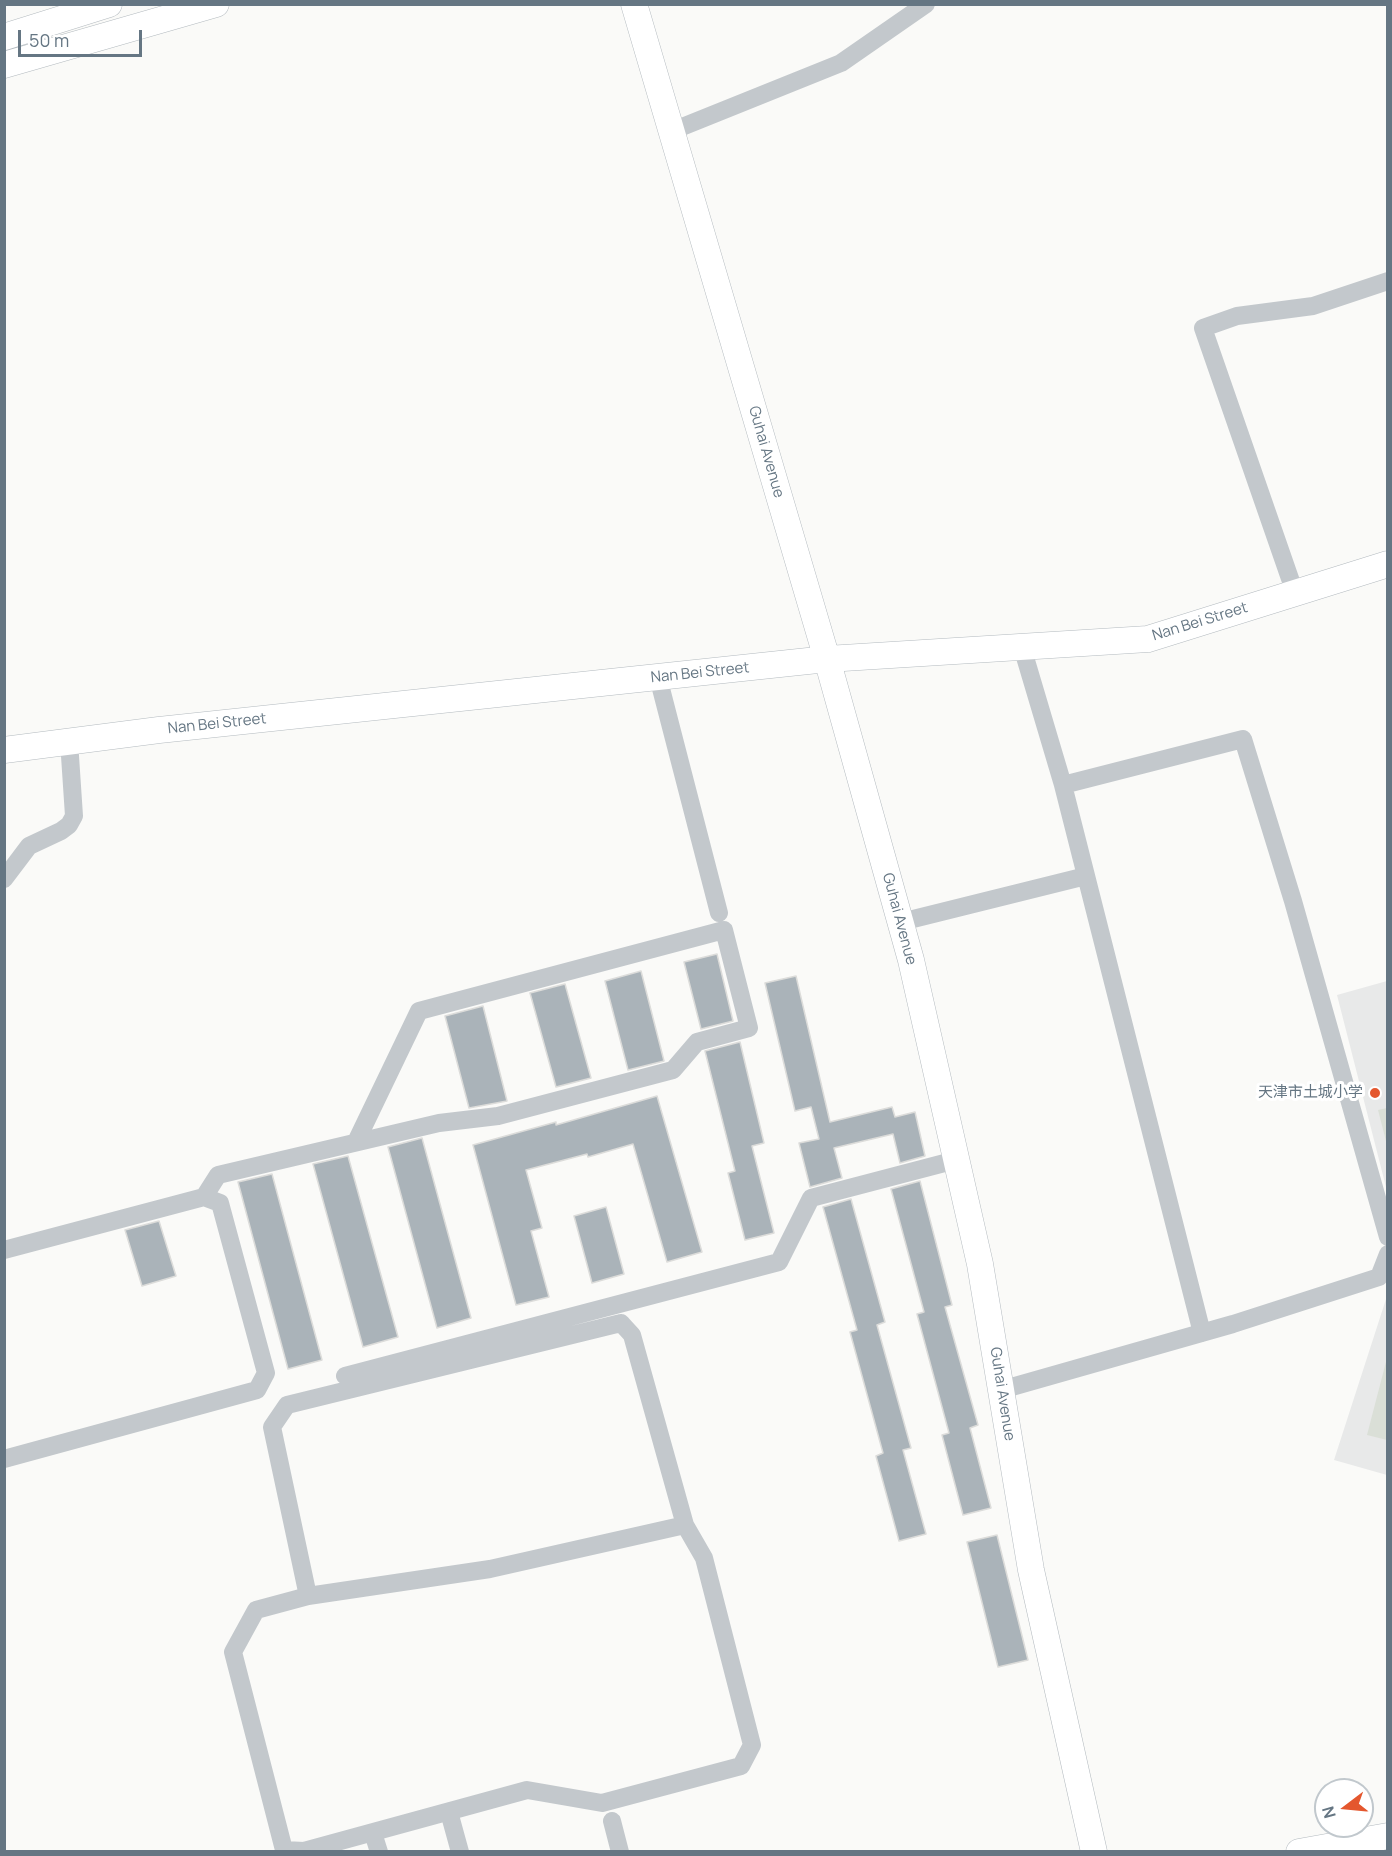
<!DOCTYPE html>
<meta charset="utf-8">
<style>
body{margin:0}
#map{position:relative;width:1392px;height:1856px;overflow:hidden;background:#fafaf8;font-family:Manrope,sans-serif}
canvas{display:block}
.frame{position:absolute;inset:0;border:6px solid #657683;pointer-events:none}
.north{position:absolute;left:1314px;top:1778px;width:60px;height:60px;box-sizing:border-box;background:#fff;border:2px solid #c1c8cd;border-radius:50%;rotate:254deg;font-size:16px;font-weight:700;line-height:24px;text-align:center;color:#657683}
.north::after{content:'';display:block;margin:auto;width:21px;height:27px;background:#e4572e;clip-path:polygon(50% 0,100% 100%,50% 72%,0 100%)}
.scale{position:absolute;left:18px;top:30px;width:124px;height:27px;box-sizing:border-box;border:3px solid #657683;border-top:0;padding-left:8px;font-size:18px;line-height:21px;white-space:nowrap;color:#657683;-webkit-text-stroke:4px #fff;paint-order:stroke}
</style>
<div id="map">
<canvas width="1392" height="1856"></canvas>
<div class="frame"></div>
<div class="north">N</div>
<div class="scale">50 m</div>
</div>
<script>
const ctx = document.querySelector('canvas').getContext('2d');
ctx.lineJoin = 'round';
function fillPath(path, color) { ctx.fillStyle = color; ctx.fill(path, 'evenodd'); }
const toPath = rows => new Path2D(rows.map(r => 'M' + r).join(''));
function trace(path, color, width, dash) { ctx.strokeStyle = color; ctx.lineWidth = width; ctx.lineCap = dash ? 'butt' : 'round'; ctx.setLineDash(dash || []); ctx.stroke(path); }
function label(font, color, halo, rows, align = 'center') {
  ctx.font = font + ' Manrope,"Noto Sans SC",sans-serif'; ctx.lineWidth = 6; ctx.setLineDash([]); ctx.textBaseline = 'middle'; ctx.strokeStyle = halo; ctx.fillStyle = color; for (const [text, x, y, turn = 0] of rows) {
    ctx.save(); ctx.translate(x, y); ctx.rotate((+turn || 0) * Math.PI / 180); ctx.textAlign = isNaN(turn) ? turn : align; if (halo) ctx.strokeText(text, 0, 0); ctx.fillText(text, 0, 0); ctx.restore();
  }
}
const built = toPath([
 [1387,981,1387,1191,1337,995],
 [1387,1296,1387,1475,1334,1460]
]);
const green = toPath([
 [1387,1108,1388,1108,1387,1145,1378,1110],
 [1387,1358,1387,1440,1367,1435]
]);
const building = toPath([
 [717,954,733,1021,701,1029,684,962,717,954],
 [641,971,664,1061,628,1070,605,981,641,971],
 [796,976,830,1122,892,1107,895,1117,915,1112,925,1156,900,1163,893,1134,834,1148,842,1178,810,1187,799,1143,819,1139,811,1107,795,1111,765,983,796,976],
 [565,984,591,1078,556,1087,530,993,565,984],
 [483,1006,507,1101,469,1108,445,1016,483,1006],
 [740,1042,764,1143,752,1146,774,1233,745,1240,728,1173,735,1171,705,1051,740,1042],
 [657,1096,702,1252,667,1262,633,1144,588,1157,587,1154,526,1170,542,1228,531,1231,549,1297,516,1305,473,1145,556,1122,556,1125,657,1096],
 [422,1138,471,1318,437,1328,388,1147,422,1138],
 [348,1156,398,1337,363,1347,313,1164,348,1156],
 [272,1174,322,1360,288,1369,238,1182,272,1174],
 [920,1181,952,1305,945,1307,978,1425,970,1428,991,1508,963,1515,942,1435,949,1433,917,1314,924,1312,891,1189,920,1181],
 [851,1199,885,1322,877,1325,911,1448,903,1450,926,1534,899,1541,876,1456,883,1453,850,1332,857,1330,823,1207,851,1199],
 [606,1207,624,1274,592,1283,574,1216,606,1207],
 [159,1221,176,1276,142,1286,125,1230,159,1221],
 [997,1535,1028,1660,998,1667,967,1542,997,1535]
]);
const street = toPath([
 [672,131,841,63,926,4],
 [1295,593,1203,328,1237,316,1313,306,1388,281],
 [1022,647,1063,785,1202,1333],
 [658,677,719,913],
 [1063,785,1243,739,1293,901,1388,1237],
 [4,879,29,846,61,831,69,825,74,816,69,741],
 [901,922,1086,876],
 [204,1197,218,1175,439,1123,498,1116,673,1070,697,1042,749,1028,724,930,419,1011,356,1142],
 [4,1250,204,1197,220,1203,266,1373,257,1390,4,1459],
 [621,1323,632,1335,685,1525,704,1558,752,1745,741,1766,602,1803,527,1790,304,1851,284,1850,233,1652,256,1610,308,1596,272,1427,287,1405,621,1323],
 [345,1376,779,1262,811,1198,956,1160],
 [1001,1390,1233,1324,1379,1277,1388,1254],
 [308,1596,490,1569,685,1525],
 [449,1812,460,1852],
 [612,1821,620,1852],
 [373,1833,379,1852]
]);
const secondary = toPath([
 [634,4,827,659,911,960,980,1264,1031,1570,1094,1852],
 [4,37,109,4],
 [4,65,216,4],
 [4,750,159,730,827,659,1148,639,1388,564],
 [1299,1852,1388,1836]
]);
const markers = [
 [1375,1093,6,"#e4572e"]
];
const streetNames = [
 ["Guhai Avenue",766,452,74],
 ["Nan Bei Street",1200,622,-17],
 ["Nan Bei Street",700,673,-6],
 ["Nan Bei Street",217,724,-6],
 ["Guhai Avenue",899,919,75],
 ["Guhai Avenue",1002,1394,81]
];
const poiNames = [
 ["天津市土城小学",1363,1093]
];
fillPath(built, '#e8e9e9');
fillPath(green, '#dadfd7');
fillPath(building, '#aab3b9');
trace(building, '#dcdcda', 1.5);
trace(secondary, '#b3babf', 27);
trace(street, '#c3c8cc', 18);
trace(secondary, '#fff', 26);
for (const [x, y, r, color] of markers) { const dot = new Path2D(); dot.arc(x, y, r, 0, 2 * Math.PI); ctx.fillStyle = color; ctx.fill(dot); trace(dot, '#fff', 2); }
label('15px', '#657683', '#fff', streetNames);
label('15px', '#657683', '#fff', poiNames, 'right');
</script>
